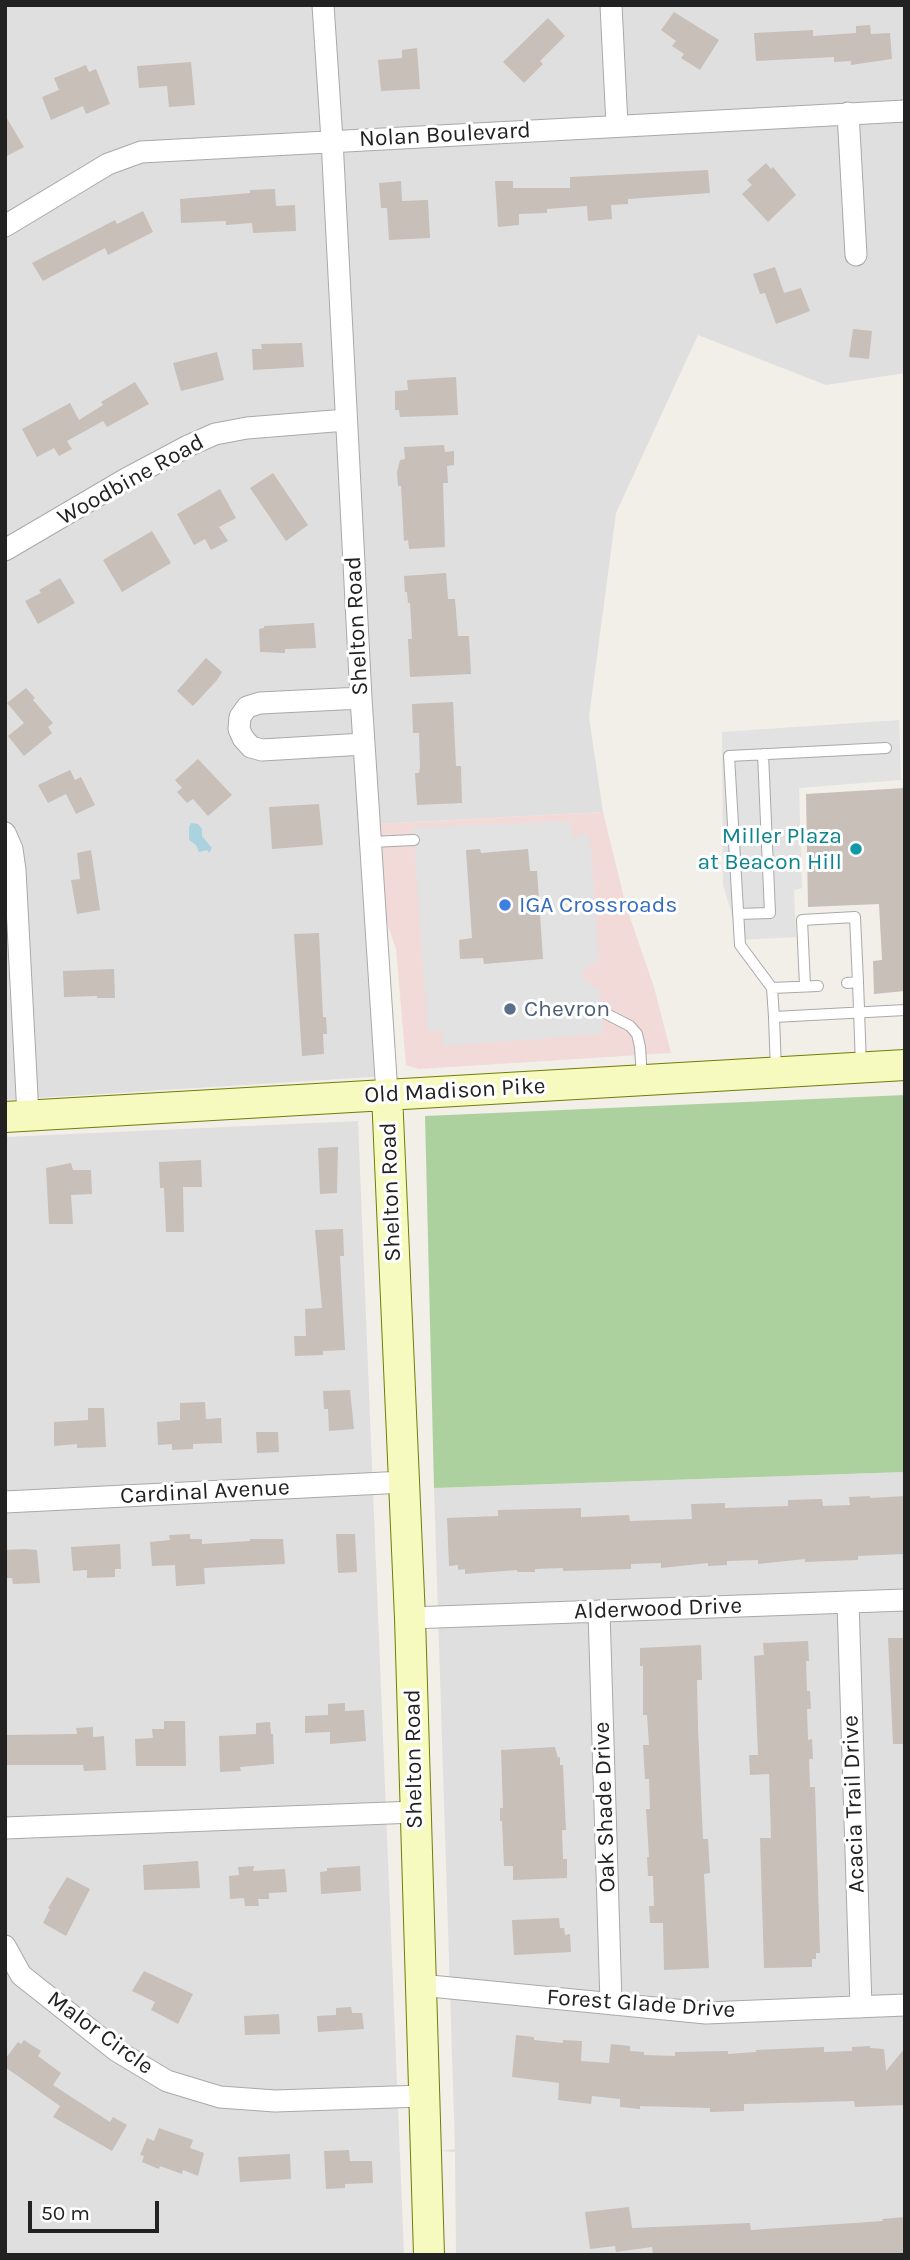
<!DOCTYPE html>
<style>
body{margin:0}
#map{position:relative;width:910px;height:2260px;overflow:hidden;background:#f2efe9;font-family:Karla,sans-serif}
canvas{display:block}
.frame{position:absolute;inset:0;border:7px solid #222;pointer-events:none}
.scale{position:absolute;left:28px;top:2201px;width:131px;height:32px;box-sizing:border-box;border:4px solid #222;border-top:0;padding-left:9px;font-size:21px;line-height:24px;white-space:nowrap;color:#222;-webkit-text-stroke:5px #fff;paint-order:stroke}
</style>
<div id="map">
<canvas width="910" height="2260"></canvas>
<div class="frame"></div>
<div class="scale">50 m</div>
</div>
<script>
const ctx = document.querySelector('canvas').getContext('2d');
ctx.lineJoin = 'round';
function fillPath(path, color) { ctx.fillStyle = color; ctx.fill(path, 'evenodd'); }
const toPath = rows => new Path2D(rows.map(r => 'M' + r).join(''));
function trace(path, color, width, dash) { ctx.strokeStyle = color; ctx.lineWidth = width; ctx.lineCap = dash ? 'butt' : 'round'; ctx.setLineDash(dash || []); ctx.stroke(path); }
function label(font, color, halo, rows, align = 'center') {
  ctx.font = font + ' Karla,sans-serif'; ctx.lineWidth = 6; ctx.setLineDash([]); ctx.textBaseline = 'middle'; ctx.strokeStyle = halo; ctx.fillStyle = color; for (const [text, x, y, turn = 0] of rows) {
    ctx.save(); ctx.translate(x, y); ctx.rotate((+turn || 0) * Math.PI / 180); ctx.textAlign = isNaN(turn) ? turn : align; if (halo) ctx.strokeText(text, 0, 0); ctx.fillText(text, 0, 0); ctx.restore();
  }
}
const residential = toPath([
 [5,5,905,5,905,373,826,385,698,335,616,513,589,717,603,812,377,824,387,1076,5,1100],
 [358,1121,404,2255,5,2255,5,1137],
 [905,1472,905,2255,456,2255,455,2152,441,2151,455,2149,434,1488]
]);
const commercial = toPath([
 [603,812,626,906,654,987,671,1053,419,1069,406,1065,396,949,384,914,377,824]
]);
const forest = toPath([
 [905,1095,905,1472,434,1488,425,1116]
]);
const parking = toPath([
 [899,720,901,780,799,788,802,888,794,890,796,937,740,940,723,885,722,732],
 [570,821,573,838,584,833,590,838,599,960,582,971,583,979,600,990,603,1034,444,1046,442,1030,428,1032,413,828]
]);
const water = toPath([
 [191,823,198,824,202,829,202,836,212,848,209,853,207,850,199,852,196,845,189,840,189,827]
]);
const building = toPath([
 [674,12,719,40,700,70,681,58,684,54,672,46,676,41,661,30],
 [548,18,565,36,540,61,543,64,524,83,503,62],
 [870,25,871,34,890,33,892,59,851,65,851,61,834,62,834,57,756,61,754,33,813,30,813,36,856,33,856,26],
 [417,48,420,89,381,91,378,60,402,58,402,50],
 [191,62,195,105,169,107,167,86,139,88,137,66],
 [86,65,89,72,96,69,110,104,86,114,83,106,51,120,42,97,59,90,54,78],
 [5,115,24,147,5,157],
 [766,163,771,169,773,167,796,195,768,222,742,194,752,185,747,180],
 [708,170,710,193,628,199,628,204,611,205,612,219,588,221,587,206,547,209,547,213,519,214,519,225,498,227,495,181,513,181,513,188,570,188,570,177],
 [401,181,402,201,428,200,430,238,389,240,387,208,381,208,379,183],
 [275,189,276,206,295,205,296,231,253,233,252,223,226,225,226,221,181,223,180,199,250,193,250,190],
 [143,211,153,232,108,255,105,248,43,281,32,263,115,220,117,224],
 [775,267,784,293,801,288,810,311,776,324,765,293,760,294,753,274],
 [853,329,872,331,869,359,849,357],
 [302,343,304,367,253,370,252,349,262,349,261,344],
 [217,352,224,380,181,391,173,363],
 [456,377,458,415,400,417,399,410,395,410,395,391,408,390,407,380],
 [135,382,149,404,107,427,103,421,67,441,72,449,59,456,54,448,37,457,22,429,70,403,79,420,103,405,101,402],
 [444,445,445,452,454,451,454,465,447,466,448,483,443,483,445,547,409,549,408,540,404,541,401,486,398,486,397,472,400,460,405,459,404,447],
 [273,473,308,525,286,541,250,488],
 [220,489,236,518,219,527,228,541,211,550,205,539,194,545,177,514],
 [152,531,171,563,122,592,103,560],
 [446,573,448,599,455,599,458,636,469,636,471,674,410,677,408,639,412,639,410,603,408,603,407,592,405,592,404,576],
 [60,578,75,603,38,624,25,601,41,593,39,590],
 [314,623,316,648,285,649,285,653,260,652,259,629,264,628,264,626],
 [206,658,222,672,217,680,193,706,177,691],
 [26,688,35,698,33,700,53,723,48,727,52,733,24,756,8,736,24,723,7,703],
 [453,702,456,766,461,766,462,803,417,805,415,773,419,773,420,767,419,733,413,733,412,704],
 [198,759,232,795,208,816,193,799,187,803,177,792,182,788,175,780],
 [70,770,75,780,81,777,95,805,76,814,66,794,48,803,38,785],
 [905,788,905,991,874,994,873,961,882,960,879,904,808,907,806,794],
 [319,804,323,845,272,849,269,807],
 [480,849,481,853,528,849,530,871,537,871,543,959,484,964,483,958,460,959,459,940,472,938,466,850],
 [91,850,100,910,77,914,71,880,80,879,77,853],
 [319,933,323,1017,326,1017,327,1034,323,1034,324,1054,302,1056,294,934],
 [114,969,115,998,97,998,97,996,64,997,63,971],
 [338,1147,337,1193,320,1194,318,1148],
 [201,1160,202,1187,183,1187,184,1232,166,1232,164,1188,160,1188,159,1162],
 [71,1163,73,1170,91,1170,92,1194,71,1195,73,1224,49,1224,46,1168],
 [343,1229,344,1256,340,1256,345,1350,323,1351,323,1355,295,1356,294,1336,306,1336,305,1309,322,1308,315,1230],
 [350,1390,354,1429,329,1431,328,1409,324,1409,323,1391],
 [205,1402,206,1419,221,1418,222,1443,193,1444,193,1449,172,1450,172,1444,158,1445,157,1422,180,1420,180,1403],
 [88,1408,104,1408,106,1447,77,1448,77,1444,54,1446,54,1422,88,1420],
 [256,1432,278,1432,279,1452,257,1453],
 [870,1496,870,1498,905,1496,905,1554,858,1556,858,1560,805,1562,805,1559,758,1564,758,1560,727,1561,727,1565,708,1566,708,1563,661,1568,661,1563,631,1564,631,1569,563,1571,563,1568,535,1569,535,1572,517,1572,517,1570,465,1574,465,1569,458,1570,458,1565,449,1566,447,1518,498,1516,498,1510,581,1508,581,1517,629,1515,630,1521,692,1519,691,1504,725,1503,725,1508,788,1506,788,1500,822,1499,823,1506,850,1505,849,1497],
 [190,1534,190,1539,202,1539,202,1544,250,1541,250,1539,283,1539,285,1564,204,1568,205,1584,176,1586,175,1565,152,1566,150,1542,170,1540,169,1535],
 [336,1534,355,1534,357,1572,338,1573],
 [120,1544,121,1569,115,1569,115,1577,87,1578,87,1570,73,1571,71,1547],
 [25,1549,37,1550,40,1583,13,1584,12,1578,5,1578,5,1550],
 [888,1638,905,1638,905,1744,893,1744],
 [808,1641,809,1661,806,1661,807,1691,810,1691,811,1709,807,1709,808,1740,812,1739,813,1759,809,1759,810,1787,815,1787,820,1953,816,1953,816,1959,812,1959,812,1967,764,1968,760,1838,771,1838,769,1774,750,1775,749,1755,758,1755,754,1656,764,1655,763,1643],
 [701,1645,702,1680,697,1680,698,1729,703,1839,708,1839,710,1873,704,1874,709,1968,664,1970,663,1923,650,1923,649,1906,654,1906,653,1876,648,1876,647,1857,649,1857,646,1809,650,1809,649,1779,645,1779,643,1745,649,1745,647,1715,643,1715,643,1666,640,1666,640,1648],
 [345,1703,345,1711,364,1710,366,1741,330,1744,330,1732,305,1733,305,1716,328,1715,328,1704],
 [164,1721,185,1721,186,1766,136,1766,135,1739,153,1738,152,1729,164,1729],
 [270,1722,271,1734,273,1734,274,1764,240,1767,241,1771,220,1772,219,1736,256,1734,256,1723],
 [93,1727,93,1737,104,1736,106,1770,84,1771,83,1765,5,1765,5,1735,77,1734,76,1728],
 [555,1747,558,1758,560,1757,560,1765,563,1765,566,1830,562,1830,563,1859,567,1859,567,1878,513,1880,513,1866,504,1866,502,1821,500,1821,500,1808,503,1808,501,1750],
 [198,1861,200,1888,144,1890,143,1865],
 [254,1866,253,1871,285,1869,287,1892,269,1893,269,1899,258,1899,259,1906,245,1906,244,1898,230,1899,229,1876,239,1875,238,1867],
 [360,1866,361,1891,321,1894,320,1872,327,1871,327,1868],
 [67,1877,90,1889,66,1936,43,1923,50,1909,48,1908],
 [559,1918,560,1928,564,1928,565,1935,570,1934,571,1952,514,1955,512,1920],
 [144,1971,193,1994,178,2024,151,2010,155,2002,132,1991],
 [351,2007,352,2013,362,2013,364,2029,318,2032,317,2016,336,2015,336,2008],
 [279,2014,280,2034,245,2035,244,2016],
 [516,2035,534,2037,534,2040,563,2043,563,2040,582,2041,581,2061,609,2063,611,2044,630,2046,630,2051,644,2052,644,2055,675,2056,675,2052,728,2051,728,2054,756,2052,756,2050,824,2047,824,2052,852,2051,852,2047,870,2046,870,2048,884,2049,886,2071,905,2048,905,2105,855,2107,854,2101,744,2104,744,2111,710,2112,710,2108,640,2106,640,2109,620,2107,620,2099,592,2096,591,2104,558,2100,559,2083,512,2077],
 [24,2040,41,2051,38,2056,61,2073,53,2085,110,2122,113,2117,127,2125,112,2151,53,2117,60,2106,5,2067,5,2059,18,2042,21,2044],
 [159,2128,193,2140,190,2148,204,2153,198,2176,183,2170,182,2174,160,2166,159,2169,142,2162,144,2156,140,2155,147,2138,154,2141],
 [349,2150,350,2161,372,2161,373,2183,345,2184,345,2188,326,2189,324,2151],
 [290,2154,291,2179,240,2182,238,2157],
 [629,2207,632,2228,750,2223,751,2230,883,2221,882,2219,905,2217,905,2253,653,2255,652,2247,616,2252,615,2246,590,2249,585,2212]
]);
const lane = toPath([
 [371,842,414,840],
 [738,914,770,913,763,754],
 [847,983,858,982,861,1066],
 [805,986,802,920,855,917,858,982],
 [772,988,740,945,729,756,886,748],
 [601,1011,630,1026,637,1034,640,1047,642,1078],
 [774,1017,772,988,818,986],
 [776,1071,774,1017,905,1010]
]);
const street = toPath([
 [323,5,332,140,361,698,387,1094],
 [611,5,617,125],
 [848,113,856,255],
 [5,226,108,164,141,152,905,111],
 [5,550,126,479,188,446,215,434,247,428,346,420],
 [361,698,260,703,247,707,240,717,239,729,243,738,251,747,262,750,364,744],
 [5,833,12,849,15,870,28,1115],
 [5,1502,404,1482],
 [848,1602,861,2007],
 [599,1611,611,2003],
 [410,1618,905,1600],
 [5,1828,415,1812],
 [5,1946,21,1975,117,2051,167,2081,220,2097,275,2101,423,2096],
 [420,1985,706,2013,905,2005]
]);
const secondary = toPath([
 [387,1094,410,1618,429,2255],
 [5,1117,905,1065]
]);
const markers = [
 [856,849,7,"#0f9aa8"],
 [505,905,7,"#3f7fe0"],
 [510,1009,7,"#5c6f8a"]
];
const streetNames = [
 ["Nolan Boulevard",445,135,-3],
 ["Woodbine Road",131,480,-29],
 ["Shelton Road",357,626,-93],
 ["Old Madison Pike",455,1091,-3],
 ["Shelton Road",391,1192,-92],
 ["Cardinal Avenue",205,1492,-3],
 ["Alderwood Drive",658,1609,-2],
 ["Shelton Road",414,1759,-91],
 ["Acacia Trail Drive",854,1804,-92],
 ["Oak Shade Drive",605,1807,-92],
 ["Forest Glade Drive",641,2004,4],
 ["Malor Circle",100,2033,36]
];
const cultureNames = [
 ["Miller Plaza",842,836],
 ["at Beacon Hill",842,862]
];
const shopNames = [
 ["IGA Crossroads",519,905]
];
const serviceNames = [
 ["Chevron",524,1009]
];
fillPath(residential, '#e0dfdf');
fillPath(commercial, '#f2dad9');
fillPath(forest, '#add19e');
fillPath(parking, '#e2e2e2');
fillPath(water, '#aad3df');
fillPath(building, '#c7bfb8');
trace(lane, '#a9a9a9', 12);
trace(street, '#a9a9a9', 23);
trace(secondary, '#707d05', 32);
trace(lane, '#fff', 10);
trace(street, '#fff', 21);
trace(secondary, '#f7fabf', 30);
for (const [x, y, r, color] of markers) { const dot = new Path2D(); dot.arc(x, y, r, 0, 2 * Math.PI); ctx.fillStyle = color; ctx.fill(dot); trace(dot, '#fff', 2.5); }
label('23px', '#222', '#fff', streetNames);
label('23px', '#0d838f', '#fff', cultureNames, 'right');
label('23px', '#366cbe', '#fff', shopNames, 'left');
label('23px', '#4e5e75', '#fff', serviceNames, 'left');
</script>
